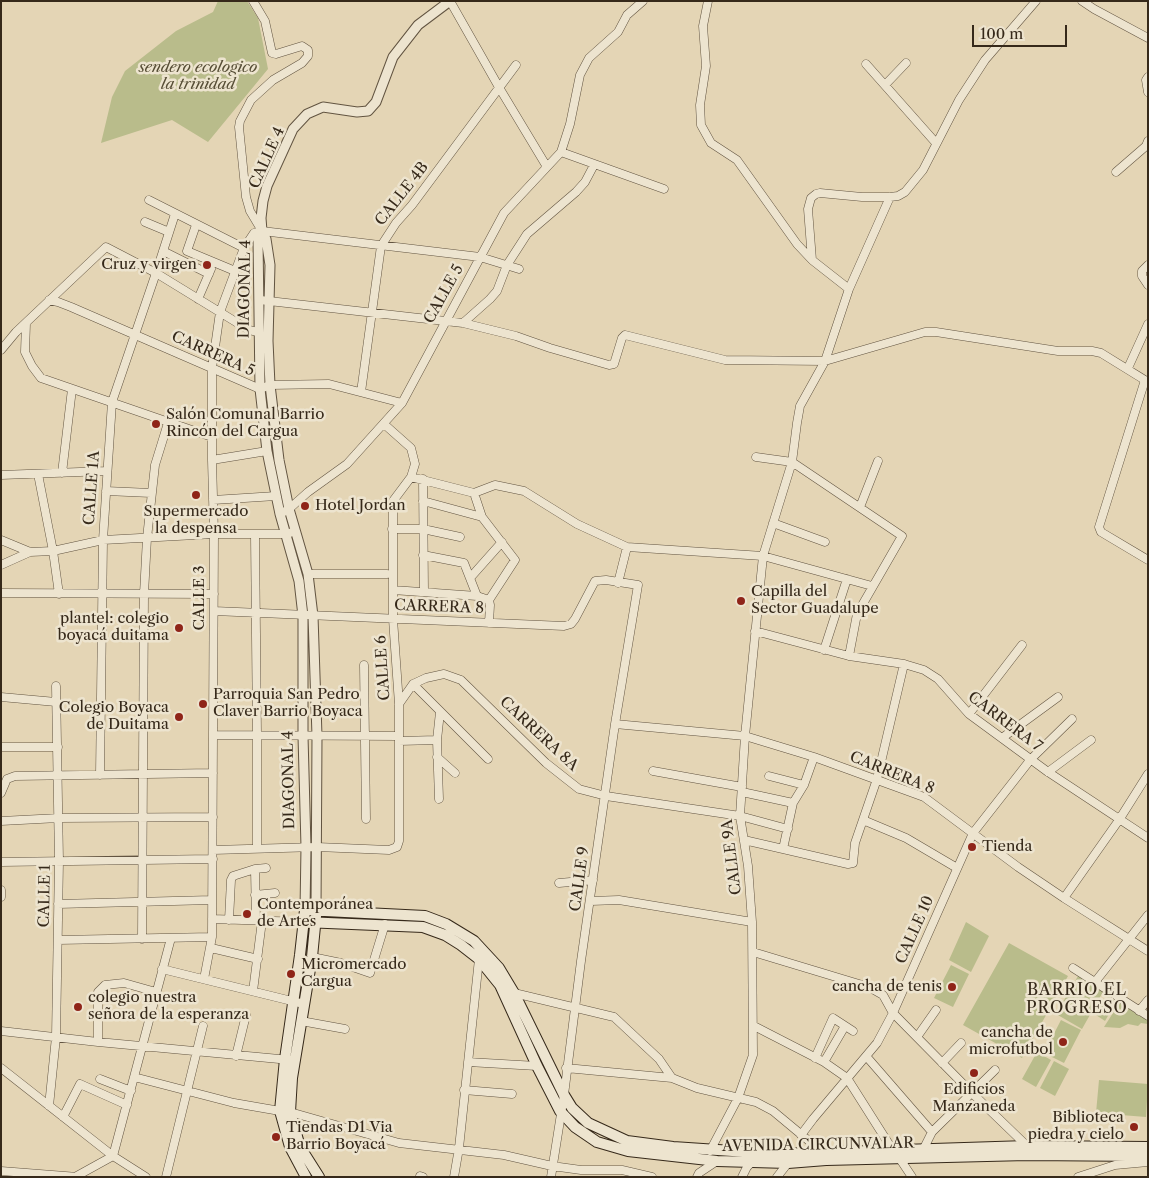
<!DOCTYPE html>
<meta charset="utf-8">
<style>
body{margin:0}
#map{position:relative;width:1149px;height:1178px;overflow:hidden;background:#e4d5b5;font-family:"Libre Caslon Text",serif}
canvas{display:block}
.frame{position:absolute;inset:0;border:2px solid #36291a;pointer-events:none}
.scale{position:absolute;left:972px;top:25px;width:95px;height:22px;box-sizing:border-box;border:2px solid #36291a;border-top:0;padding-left:6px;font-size:15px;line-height:18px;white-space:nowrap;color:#36291a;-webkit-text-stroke:4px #ede4cf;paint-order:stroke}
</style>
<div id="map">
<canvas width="1149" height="1178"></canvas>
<div class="frame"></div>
<div class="scale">100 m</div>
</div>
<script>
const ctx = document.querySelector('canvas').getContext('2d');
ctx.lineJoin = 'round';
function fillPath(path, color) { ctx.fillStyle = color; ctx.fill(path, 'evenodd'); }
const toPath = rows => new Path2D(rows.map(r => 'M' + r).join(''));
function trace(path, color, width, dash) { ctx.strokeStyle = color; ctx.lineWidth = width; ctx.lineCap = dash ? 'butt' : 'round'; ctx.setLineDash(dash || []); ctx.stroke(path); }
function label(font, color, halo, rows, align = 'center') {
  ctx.font = font + ' "Libre Caslon Text",serif'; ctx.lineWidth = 5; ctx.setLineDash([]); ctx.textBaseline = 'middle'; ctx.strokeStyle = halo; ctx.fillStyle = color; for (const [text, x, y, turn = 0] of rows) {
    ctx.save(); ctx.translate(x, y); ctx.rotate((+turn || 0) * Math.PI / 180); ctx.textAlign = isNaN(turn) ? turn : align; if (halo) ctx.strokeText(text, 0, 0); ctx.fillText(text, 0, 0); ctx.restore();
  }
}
const green = toPath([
 [218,1,247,1,258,18,268,69,208,142,172,120,101,143,112,97,125,71,176,31,213,12],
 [966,922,989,936,971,972,949,960],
 [1009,943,1068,976,1022,1058,963,1025],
 [951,965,969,974,953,1007,934,998],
 [1078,976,1104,990,1082,1029,1056,1014],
 [1108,996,1116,1002,1105,1021,1096,1015],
 [1120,1002,1148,1020,1148,1024,1141,1023,1138,1026,1128,1024,1120,1028,1104,1027],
 [1061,1020,1081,1030,1064,1063,1044,1053],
 [1037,1052,1051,1060,1036,1087,1022,1079],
 [1054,1061,1069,1069,1055,1096,1040,1088],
 [1099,1080,1148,1084,1146,1117,1096,1113]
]);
const minor = toPath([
 [253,1,265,21,272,53,276,54,302,46,308,50,308,56,302,63,273,80,251,100,240,121,239,127,246,197,250,211,262,231],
 [450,1,500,89,547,167],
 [708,1,703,26,706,66,700,105,701,125,711,143,737,160,797,244,812,260],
 [1082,1,1094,9,1148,38],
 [866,64,936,143],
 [1148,77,1146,80,1148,92],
 [885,85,906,63],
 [561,152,664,189],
 [1116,172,1146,146,1148,141],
 [149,200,244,248],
 [145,222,169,232],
 [196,225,187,251,235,271],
 [163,251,209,274],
 [1148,265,1142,271,1142,276,1148,285],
 [849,289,890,197],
 [198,299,211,269],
 [49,300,58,302,71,307,260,389,270,385,329,384,402,403],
 [260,300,463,323,516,336,550,348,609,365,614,364,622,338,625,335,725,360,825,361,925,332,936,332,1058,351,1092,351,1101,353,1148,382],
 [26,323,25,352,32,366,41,378,212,437],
 [463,323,490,299,497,291,507,265,527,234,576,192,585,182,594,165],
 [1,350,16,332,106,247,156,273,249,330,258,332],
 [1128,368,1148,324],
 [1145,380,1099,527,1101,532,1148,560],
 [361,392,381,246,396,223,412,205,516,65],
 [756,457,792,462,902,536,857,614,849,656],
 [212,460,267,451],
 [62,473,72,389],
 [38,474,53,551,59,594],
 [1,475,106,471],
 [411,477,474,493,482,517,515,560,489,600],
 [423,479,424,592],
 [106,491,151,493],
 [474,493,495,485,524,491,577,524,627,547,763,556,872,586],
 [213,500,276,496],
 [423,501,482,517],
 [860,507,878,461],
 [280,514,289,509,308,492,347,464,402,403,504,213,561,152,570,124,580,75,589,58,618,32,627,15,643,1],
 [773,523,825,542],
 [392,529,423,529,460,537],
 [255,535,257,735,257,848],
 [1,540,30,552,53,551,103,540,214,534,287,534,295,531],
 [423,555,464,563,477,596],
 [1,565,30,552],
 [308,574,387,574],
 [470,578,502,542],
 [618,583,627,547],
 [393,590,477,596,489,600],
 [1,593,214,594],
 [214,611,564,626,571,624,575,619,595,581,606,580,638,585,615,724,581,961,564,1095,551,1177],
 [489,623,490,605,489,600],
 [755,631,849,656,904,664,924,670,938,679,969,714,1048,772,1148,838],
 [824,650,847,579],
 [364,665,366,819],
 [413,684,488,759],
 [1,697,56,702],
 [399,704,413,684,426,678,444,674,461,680,546,763,579,789,606,796,740,816,788,829],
 [969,714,1022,645],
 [615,724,745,736,814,757,924,797,1018,867,1064,898,1148,951],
 [213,735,399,736],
 [1002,738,1058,697],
 [399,741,437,740],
 [1,747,58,747],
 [437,757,455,773],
 [653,771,742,787],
 [1048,772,1091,740],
 [100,775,103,540,112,402,156,273,175,214],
 [769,776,804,785],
 [742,792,793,803],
 [1,793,7,779,15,776,213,773],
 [439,799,437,740,440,712],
 [863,820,906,838,957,868],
 [1,821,59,818,213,817],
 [744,840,848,864,853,863,855,843,877,779,904,664],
 [783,849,793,803,804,785,814,757],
 [213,850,317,847,389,850,397,847,399,841,399,704,393,619,393,501,411,477,415,464,411,448,384,424],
 [1,862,213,859],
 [255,869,256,920],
 [559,883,593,880],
 [1,890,1,897],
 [255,895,275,893],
 [1064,898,1119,820,1148,774],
 [591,901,619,900,752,922],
 [58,904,212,900],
 [212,919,304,922],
 [229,920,231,880,233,876,255,869,266,868],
 [142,939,144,594,147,538,155,465,168,423],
 [58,940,212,937],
 [211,948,258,959],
 [753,952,869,987,883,995,893,1013,972,1093,1027,1146,1027,1148],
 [312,957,341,963,370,973,385,924],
 [1073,968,1148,1016],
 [162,969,304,1004],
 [204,979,212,937,214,534,212,460,212,368,220,312,244,248,254,233,262,231,480,257,519,269],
 [1095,982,1148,915],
 [253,991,262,921],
 [514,993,614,1017,659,1059,672,1078,697,1088,756,1102,773,1111,821,1151,821,1156],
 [1139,1011,1148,1000],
 [301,1021,345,1029],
 [754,1026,824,1062,847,1078,892,1149],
 [1,1031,98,1042,290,1060],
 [917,1037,936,1010],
 [98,1042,98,992,105,985,124,983,156,992],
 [236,1056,246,1015],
 [866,1056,932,1132],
 [815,1058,833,1018,853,1031],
 [468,1062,537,1066],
 [824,1062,845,1026],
 [942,1063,961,1043],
 [1,1068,113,1156,146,1177],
 [566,1068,672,1078],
 [134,1077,234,1103,280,1111],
 [100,1079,131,1091],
 [464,1090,512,1094],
 [49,1106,56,1037,59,861,56,686],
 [290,1112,399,1143,504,1155,552,1166,581,1170,622,1170,652,1177],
 [63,1117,80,1084,127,1105],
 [801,1135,813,1119,877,1043,893,1013,973,833,1031,759,1072,719],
 [924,1148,932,1132,995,1070],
 [710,1151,738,1098,753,1055,752,922,748,866,740,816,745,736,763,556,792,462,797,423,800,406,825,361,849,289,812,260,808,209,811,198,816,194,820,193,862,197,890,197,898,196,905,192,923,170,959,100,985,60,1036,1],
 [900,1159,912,1177],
 [1,1171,78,1177],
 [420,1176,423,1177],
 [75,1177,113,1156,171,938],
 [166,1177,203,1026],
 [454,1177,459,1148,479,959],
 [697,1177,699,1173,717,1161],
 [742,1177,747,1167,752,1162],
 [777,1177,788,1163],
 [1078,1177,1115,1165,1148,1162]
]);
const tertiary = toPath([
 [262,231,258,239,260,389,267,451,280,514,299,581,303,616,303,736,306,847,305,910],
 [316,910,317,736,313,616,308,574,289,509,279,460,270,385,268,341,270,265,266,239,262,231,261,218,263,201,267,186,293,129,307,114,323,107,357,112,368,111,376,102,393,57,418,25,450,1]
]);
const secondary = toPath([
 [316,916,312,957,292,1078,290,1112,300,1147,319,1177],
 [304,922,423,927,445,935,461,945,479,959,500,985,537,1066,560,1111,575,1127,597,1142,628,1151,717,1161,788,1163,826,1160,1027,1155,1148,1156],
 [306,1177,290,1147,280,1111,285,1059,300,955,305,910,425,916,446,924,474,941,499,968,514,993,564,1095,572,1108,588,1123,627,1141,673,1147,777,1154,1027,1146,1148,1147]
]);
const markers = [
 [207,265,5,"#8f2418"],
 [156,424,5,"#8f2418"],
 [196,495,5,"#8f2418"],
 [305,506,5,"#8f2418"],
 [741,601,5,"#8f2418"],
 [179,628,5,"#8f2418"],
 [203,704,5,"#8f2418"],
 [179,717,5,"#8f2418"],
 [972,847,5,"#8f2418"],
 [247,914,5,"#8f2418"],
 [291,974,5,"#8f2418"],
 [952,987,5,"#8f2418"],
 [78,1007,5,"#8f2418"],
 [1063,1042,5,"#8f2418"],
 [974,1073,5,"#8f2418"],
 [1134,1127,5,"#8f2418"],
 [276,1137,5,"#8f2418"]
];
const parkNames = [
 ["sendero ecologico",198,68],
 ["la trinidad",198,85]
];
const streetNames = [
 ["CALLE 4",267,158,-66],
 ["CALLE 4B",402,194,-52],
 ["DIAGONAL 4",245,289,-89],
 ["CALLE 5",444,294,-61],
 ["CARRERA 5",213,354,24],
 ["CALLE 1A",92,488,-86],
 ["CALLE 3",200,598,-90],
 ["CARRERA 8",439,607,2],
 ["CALLE 6",383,668,-94],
 ["CARRERA 7",1005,722,37],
 ["CARRERA 8A",539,734,43],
 ["CARRERA 8",892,773,22],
 ["DIAGONAL 4",289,780,-91],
 ["CALLE 9A",732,857,-97],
 ["CALLE 9",580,879,-82],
 ["CALLE 1",45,896,-89],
 ["CALLE 10",915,930,-66],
 ["AVENIDA CIRCUNVALAR",818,1145,-1]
];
const poiNames = [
 ["Cruz y virgen",197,265,"right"],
 ["Salón Comunal Barrio",166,415],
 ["Rincón del Cargua",166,432],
 ["Hotel Jordan",315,506],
 ["Supermercado",196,512,"center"],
 ["la despensa",196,529,"center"],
 ["Capilla del",751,592],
 ["Sector Guadalupe",751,609],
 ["plantel: colegio",169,619,"right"],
 ["boyacá duitama",169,636,"right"],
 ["Parroquia San Pedro",213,695],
 ["Claver Barrio Boyaca",213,712],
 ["Colegio Boyaca",169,708,"right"],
 ["de Duitama",169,725,"right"],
 ["Tienda",982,847],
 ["Contemporánea",257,905],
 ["de Artes",257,922],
 ["Micromercado",301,965],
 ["Cargua",301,982],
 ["cancha de tenis",942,987,"right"],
 ["colegio nuestra",88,998],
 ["señora de la esperanza",88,1015],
 ["cancha de",1053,1033,"right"],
 ["microfutbol",1053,1050,"right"],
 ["Edificios",974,1090,"center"],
 ["Manzaneda",974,1107,"center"],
 ["Biblioteca",1124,1118,"right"],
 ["piedra y cielo",1124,1135,"right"],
 ["Tiendas D1 Via",286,1128],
 ["Barrio Boyacá",286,1145]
];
const neighbourhoodNames = [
 ["BARRIO EL",1077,990],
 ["PROGRESO",1077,1008]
];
fillPath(green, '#b9bc8b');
trace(minor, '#625441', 9);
trace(tertiary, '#625441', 11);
trace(secondary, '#36291a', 12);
trace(minor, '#ede4cf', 8);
trace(tertiary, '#ede4cf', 9);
trace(secondary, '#ede4cf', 10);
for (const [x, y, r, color] of markers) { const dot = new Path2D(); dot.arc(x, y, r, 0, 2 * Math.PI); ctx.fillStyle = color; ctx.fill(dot); trace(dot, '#ede4cf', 2); }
label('italic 15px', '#574e36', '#ede4cf', parkNames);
label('15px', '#36291a', '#ede4cf', streetNames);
label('15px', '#36291a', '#ede4cf', poiNames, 'left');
ctx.letterSpacing = '1px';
label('16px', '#36291a', '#ede4cf', neighbourhoodNames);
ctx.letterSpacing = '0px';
</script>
